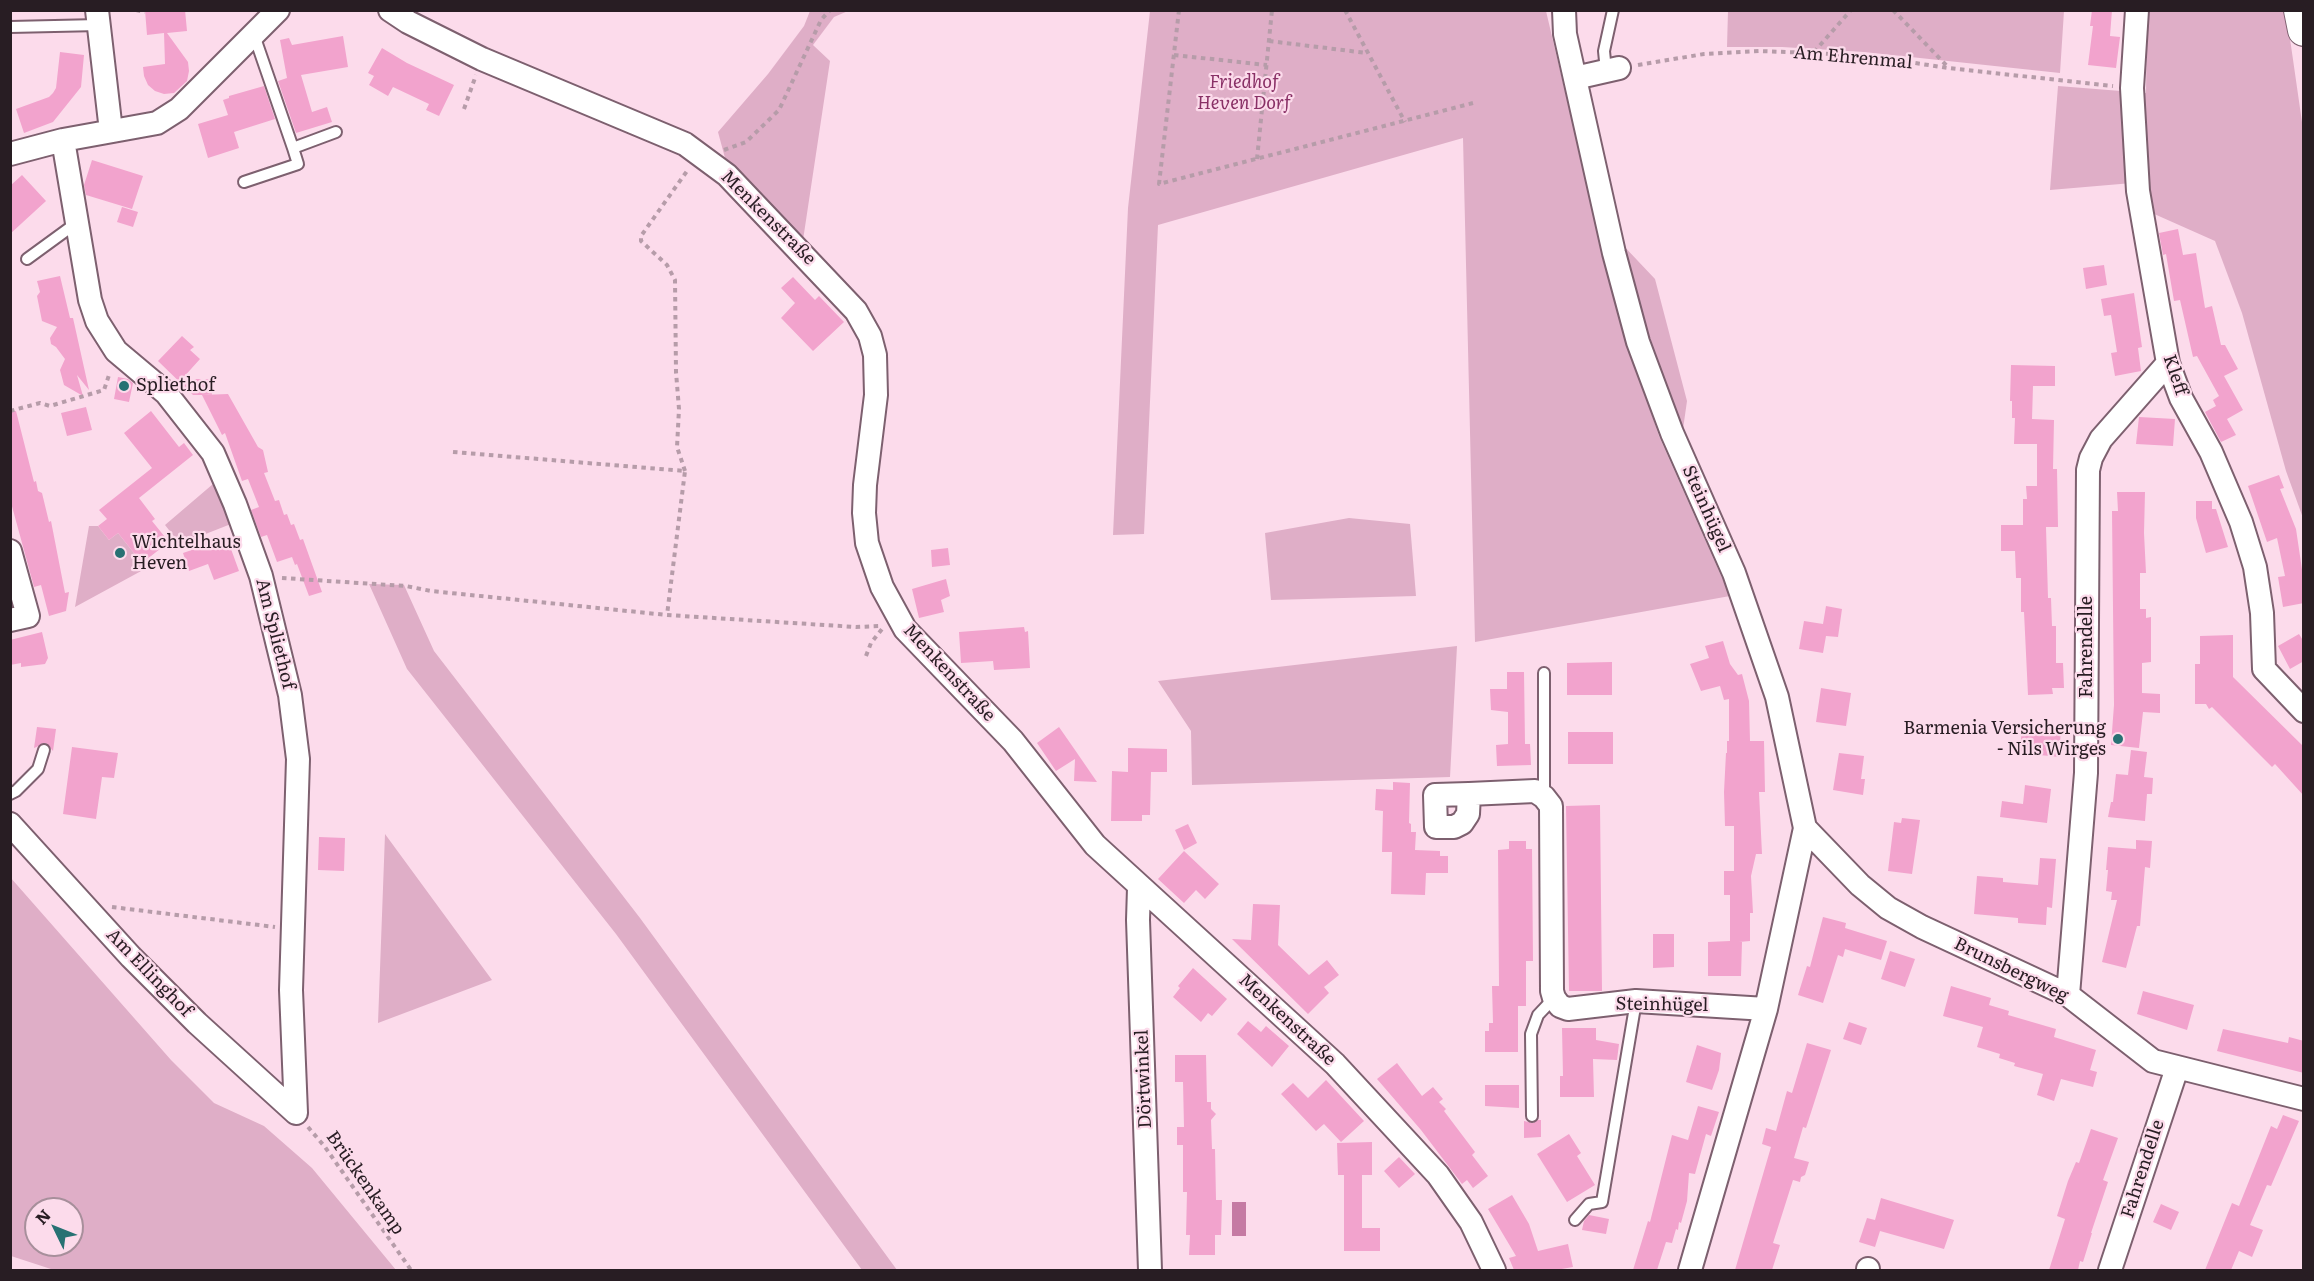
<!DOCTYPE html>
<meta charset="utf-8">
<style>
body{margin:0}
#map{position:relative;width:2314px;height:1281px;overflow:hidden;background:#fcdbeb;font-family:Literata,serif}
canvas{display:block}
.frame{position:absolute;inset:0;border:12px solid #281d23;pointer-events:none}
.north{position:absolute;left:24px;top:1197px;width:60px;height:60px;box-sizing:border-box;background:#fcdbeb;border:2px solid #a78f9b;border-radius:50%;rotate:313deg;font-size:16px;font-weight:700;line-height:24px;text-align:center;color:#281d23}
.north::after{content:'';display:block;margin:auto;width:21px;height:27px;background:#277173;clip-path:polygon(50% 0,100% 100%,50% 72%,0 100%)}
</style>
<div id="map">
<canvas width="2314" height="1281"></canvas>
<div class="frame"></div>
<div class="north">N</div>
</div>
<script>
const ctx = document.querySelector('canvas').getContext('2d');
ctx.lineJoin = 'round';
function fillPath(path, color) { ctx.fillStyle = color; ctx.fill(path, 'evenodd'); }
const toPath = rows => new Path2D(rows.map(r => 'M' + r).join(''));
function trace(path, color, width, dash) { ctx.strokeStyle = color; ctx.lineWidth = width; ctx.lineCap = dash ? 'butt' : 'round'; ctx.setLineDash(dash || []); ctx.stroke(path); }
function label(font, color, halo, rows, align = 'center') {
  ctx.font = font + ' Literata,serif'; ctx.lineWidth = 4.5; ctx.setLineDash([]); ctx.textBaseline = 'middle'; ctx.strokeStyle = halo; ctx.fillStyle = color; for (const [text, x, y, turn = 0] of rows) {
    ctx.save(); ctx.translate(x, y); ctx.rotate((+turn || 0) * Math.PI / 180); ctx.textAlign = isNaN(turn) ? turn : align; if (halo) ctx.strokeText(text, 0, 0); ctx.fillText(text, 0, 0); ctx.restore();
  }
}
const green = toPath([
 [810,11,848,11,834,17,813,45,830,61,803,240,728,169,718,132,768,74,804,26],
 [1150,11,1546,11,1604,257,1628,344,1659,436,1730,596,1475,642,1463,138,1158,225,1144,534,1113,535,1128,208],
 [1728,11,2064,11,2060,73,1864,52,1782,47,1727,47],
 [2147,11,2286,11,2304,136,2303,518,2286,471,2242,313,2215,241,2152,213,2144,182,2050,190,2058,86,2146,93],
 [1620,242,1655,279,1687,401,1682,436,1645,332],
 [213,484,231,524,180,544,165,525],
 [1349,518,1410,524,1416,596,1271,600,1265,533],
 [89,526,98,526,109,540,118,533,142,563,143,570,75,607],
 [369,584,404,585,434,651,640,918,897,1270,862,1270,616,934,407,669],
 [1457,646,1450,777,1192,785,1191,731,1158,681],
 [385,834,492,980,378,1023],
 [10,877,171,1060,214,1103,264,1126,312,1168,396,1270,54,1270,11,1256],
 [36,1209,72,1209,72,1245,36,1245]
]);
const water = toPath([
 [1232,1202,1246,1202,1246,1236,1232,1236]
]);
const building = toPath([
 [145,10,185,10,187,31,167,33,188,62,189,71,187,81,174,93,164,94,155,91,148,85,144,76,143,67,165,64,164,33,147,35],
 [2092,10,2112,10,2110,36,2120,37,2116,68,2088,65,2093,26,2090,26],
 [343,36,348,67,301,75,312,112,327,107,332,122,296,133,278,81,287,78,280,40,289,38,292,45],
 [382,48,407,63,454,85,439,116,426,110,429,104,393,87,388,96,369,85,374,76,368,73],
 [60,52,84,55,81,87,53,122,24,133,16,109,49,97,53,93,56,88],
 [264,86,275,119,234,132,239,148,208,158,198,124,228,115,223,100,229,98,229,96],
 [92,160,143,176,132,209,86,195,84,185],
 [22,175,46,201,10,234,10,186],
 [122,207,138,212,133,227,117,222],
 [2178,229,2183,255,2196,253,2205,308,2212,306,2221,345,2225,345,2238,369,2224,376,2243,410,2227,419,2236,435,2221,442,2205,412,2216,406,2213,400,2219,396,2197,356,2193,357,2180,300,2174,301,2166,254,2163,255,2159,233],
 [2104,265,2107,285,2086,289,2083,268],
 [60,276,70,318,73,318,89,390,77,375,83,396,64,385,60,370,65,359,56,347,51,344,50,338,57,327,42,321,37,296,40,292,37,281],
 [793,277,815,300,819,296,844,322,813,351,781,318,795,303,781,288],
 [2134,293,2142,347,2138,348,2141,371,2115,376,2111,353,2117,352,2111,315,2104,316,2101,299],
 [182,336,194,347,190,350,200,359,182,379,211,379,212,395,193,395,158,361],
 [2011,365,2055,366,2055,386,2033,386,2032,419,2054,420,2053,469,2057,469,2058,527,2046,527,2048,598,2051,598,2052,626,2056,626,2056,663,2063,663,2064,688,2052,688,2053,694,2028,695,2024,612,2021,612,2021,578,2016,578,2015,551,2001,551,2001,525,2023,525,2023,499,2027,499,2026,486,2037,486,2037,444,2014,444,2015,418,2012,418,2012,401,2010,401],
 [118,377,128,379,133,383,129,402,114,399],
 [228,394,258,447,263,450,268,472,264,473,275,501,279,500,284,515,287,514,291,525,294,524,300,540,303,539,322,592,309,596,297,564,295,565,292,557,277,562,267,535,261,537,251,510,259,507,248,479,242,481,225,433,222,435,202,395],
 [86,407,92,430,67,436,61,413],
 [16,411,34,482,36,481,38,491,42,493,49,522,51,521,65,593,69,592,66,611,49,616,41,585,34,587,10,499,10,412],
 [151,411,179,447,184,443,193,455,139,498,155,519,152,521,169,542,142,563,118,533,109,540,98,526,107,519,99,510,152,468,124,433],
 [2139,417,2175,419,2173,446,2136,444],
 [2279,475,2284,488,2280,489,2296,529,2304,583,2304,603,2283,607,2278,577,2285,576,2277,538,2267,542,2248,486],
 [2117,492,2145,492,2144,533,2146,573,2140,573,2140,609,2146,609,2146,618,2151,617,2151,662,2142,663,2142,693,2160,694,2160,713,2143,712,2139,748,2111,745,2114,705,2112,511,2118,511],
 [2196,501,2212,501,2212,509,2216,509,2228,547,2206,553,2196,518],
 [227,538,239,571,214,580,208,564,189,571,183,553],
 [948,548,950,565,932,567,931,550],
 [946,579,950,596,941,600,944,612,919,618,912,589],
 [1826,606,1842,609,1838,637,1826,636,1823,653,1799,649,1804,621,1823,624],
 [1024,627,1025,632,1028,631,1030,668,994,670,993,661,961,663,959,632],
 [42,632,48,658,45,664,21,667,21,663,10,665,10,640],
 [2299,634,2304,642,2304,661,2290,669,2278,646],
 [2233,635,2233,677,2304,747,2304,796,2275,764,2272,767,2212,707,2209,709,2206,704,2195,704,2195,664,2200,664,2200,636],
 [1723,641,1730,664,1738,675,1742,674,1749,701,1750,741,1764,741,1765,792,1759,792,1762,854,1756,854,1751,876,1753,913,1750,913,1750,941,1739,942,1742,942,1741,976,1708,976,1708,942,1730,941,1730,895,1724,895,1724,871,1734,871,1734,826,1725,826,1724,792,1726,753,1727,753,1727,741,1729,741,1729,699,1724,700,1720,686,1701,691,1690,664,1709,658,1705,646],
 [1612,662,1612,695,1567,695,1567,663],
 [1507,672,1524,672,1525,744,1530,744,1531,765,1497,766,1496,745,1508,744,1508,712,1491,710,1490,689,1507,689],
 [1821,688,1851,693,1846,726,1816,722],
 [37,727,56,729,53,751,46,743,34,748],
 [1059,727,1075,750,1097,782,1074,781,1075,759,1056,771,1037,743],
 [2022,727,2061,730,2059,757,2030,754,2030,752,2020,751],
 [1568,732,1613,732,1613,764,1568,764],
 [72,747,118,753,114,778,102,777,96,819,63,814],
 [1128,748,1167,749,1167,772,1151,772,1150,815,1142,815,1142,821,1111,821,1112,771,1128,772],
 [2131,750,2147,752,2144,777,2153,778,2152,794,2147,794,2145,821,2108,817,2111,802,2113,802,2116,774,2128,775],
 [1839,753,1864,756,1861,779,1865,779,1863,795,1833,790],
 [1393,782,1410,783,1409,823,1411,824,1411,832,1416,832,1415,850,1440,851,1440,856,1448,856,1448,873,1426,873,1425,895,1391,894,1392,852,1382,852,1383,811,1375,810,1376,789,1393,790],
 [2025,785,2051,789,2047,823,2000,817,2002,801,2023,804],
 [1600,805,1602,991,1569,991,1566,806],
 [1902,818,1920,820,1912,874,1888,871,1894,822,1901,823],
 [1188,824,1197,843,1184,850,1175,830],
 [319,837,345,838,344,871,318,870],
 [2136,840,2152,841,2150,868,2145,867,2140,926,2137,926,2126,968,2102,962,2117,900,2111,900,2112,892,2106,891,2108,870,2106,870,2108,847,2136,849],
 [1509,841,1526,841,1526,849,1532,849,1533,961,1526,961,1526,1006,1518,1006,1518,1052,1485,1052,1485,1031,1489,1031,1489,1023,1493,1023,1492,986,1499,986,1498,850,1509,849],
 [1184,851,1219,884,1205,899,1196,890,1184,903,1158,879],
 [2040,858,2056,859,2052,908,2047,907,2046,925,2018,923,2018,918,1974,914,1977,876,2003,878,2003,882,2038,885],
 [1253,904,1280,905,1278,945,1309,975,1327,960,1339,975,1324,987,1329,993,1308,1014,1232,939,1251,940],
 [1823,917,1846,923,1845,928,1887,941,1881,960,1845,949,1843,957,1838,955,1823,1003,1798,995,1807,966,1810,967],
 [1653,934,1674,934,1674,967,1653,968],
 [1890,951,1915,959,1905,987,1881,979],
 [1193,968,1227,999,1212,1016,1208,1013,1201,1022,1173,997,1180,988,1178,986],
 [1951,986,1991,998,1989,1005,2009,1011,2008,1015,2056,1029,2054,1037,2096,1050,2090,1070,2097,1072,2093,1087,2061,1079,2054,1101,2037,1095,2043,1074,2014,1066,2015,1063,1999,1058,2000,1054,1977,1047,1983,1027,1943,1016],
 [2143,991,2194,1005,2187,1030,2137,1014],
 [1248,1021,1261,1032,1266,1026,1289,1046,1272,1067,1237,1034],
 [1849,1022,1867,1028,1861,1045,1843,1039],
 [1562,1028,1596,1028,1596,1040,1619,1044,1617,1060,1593,1059,1594,1097,1560,1097,1560,1076,1563,1076],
 [2223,1029,2288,1043,2289,1037,2304,1041,2304,1073,2217,1051],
 [1807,1043,1831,1050,1806,1128,1803,1127,1794,1158,1809,1162,1805,1175,1801,1177,1800,1182,1793,1180,1773,1243,1780,1245,1772,1270,1735,1270,1771,1147,1762,1144,1766,1128,1776,1131,1787,1091,1792,1093],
 [1697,1045,1721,1053,1719,1070,1712,1090,1686,1082],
 [1175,1055,1206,1055,1207,1102,1211,1102,1211,1109,1216,1114,1211,1120,1212,1149,1215,1149,1216,1200,1222,1200,1221,1235,1215,1235,1215,1255,1189,1255,1190,1235,1186,1235,1187,1192,1183,1192,1183,1145,1177,1145,1177,1127,1184,1127,1183,1082,1175,1082],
 [1397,1063,1422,1096,1433,1087,1443,1099,1439,1102,1446,1109,1444,1111,1475,1152,1472,1155,1488,1176,1473,1188,1467,1180,1462,1184,1421,1130,1377,1079],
 [1326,1080,1364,1121,1341,1142,1324,1124,1316,1131,1281,1094,1293,1083,1308,1098],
 [1485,1085,1519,1085,1519,1108,1485,1106],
 [1698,1106,1719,1112,1711,1136,1706,1134,1695,1174,1689,1173,1687,1201,1681,1223,1679,1222,1678,1230,1676,1229,1672,1243,1666,1242,1657,1270,1633,1270,1648,1221,1650,1222,1672,1135,1688,1140],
 [2283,1115,2299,1121,2271,1186,2267,1185,2250,1225,2263,1230,2252,1257,2239,1251,2231,1270,2205,1270,2232,1203,2239,1206,2271,1126,2277,1129],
 [1538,1120,1541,1120,1541,1137,1524,1138,1524,1121,1533,1123],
 [2091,1129,2118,1138,2103,1180,2108,1182,2091,1233,2092,1233,2083,1262,2080,1261,2078,1270,2049,1270,2065,1219,2057,1216,2068,1181,2076,1162,2079,1163],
 [1569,1134,1581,1153,1577,1156,1595,1185,1567,1202,1537,1154],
 [1372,1142,1372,1175,1362,1175,1362,1228,1380,1228,1380,1251,1344,1251,1344,1175,1338,1175,1337,1143],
 [1399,1157,1415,1174,1399,1188,1384,1171],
 [1512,1195,1529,1224,1538,1251,1568,1244,1573,1267,1556,1270,1514,1270,1509,1258,1516,1256,1488,1209],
 [1881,1198,1954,1220,1944,1249,1880,1231,1875,1247,1859,1242,1867,1218,1875,1220],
 [2161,1204,2179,1212,2171,1230,2153,1222],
 [1589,1215,1609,1219,1606,1234,1582,1230,1584,1221]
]);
const path = toPath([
 [136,10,145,12],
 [1179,10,1159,184,1473,103],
 [1345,10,1405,122],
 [1893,10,1948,67],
 [1269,41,1367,53],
 [1814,52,1851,10],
 [1174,55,1267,65],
 [1638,65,1704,54,1759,51,1814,53,1875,57,1948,68,2113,86],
 [464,109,476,75],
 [724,150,746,142,779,110,821,20,830,10],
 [1257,159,1272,10],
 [10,411,40,403,50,406,104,390,110,372],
 [453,452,685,471,667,615],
 [685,471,677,447,679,409,676,372,675,280,667,265,641,241,641,236,687,171],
 [282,578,406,586,431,591,667,615,856,627,881,626],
 [866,656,871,643,882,629],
 [112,907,275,927],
 [308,1127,325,1147,411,1270]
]);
const lane = toPath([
 [10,27,99,25],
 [254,35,293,148,336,132],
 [1606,71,1604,51,1613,10],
 [244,182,298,164,293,148],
 [27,259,75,224],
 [1544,673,1544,796],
 [10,794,16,791,38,769,44,750],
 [1532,1116,1531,1034,1538,1015,1554,998],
 [1575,1220,1589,1204,1602,1202,1636,1001]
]);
const street = toPath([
 [97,10,111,131],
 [390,10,408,22,482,59,685,144,727,175,856,311,870,336,875,355,876,395,865,485,864,513,867,543,882,587,905,629,1013,741,1095,845,1335,1064,1438,1175,1471,1222,1494,1270],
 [1564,10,1565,34,1614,253,1638,342,1672,433,1734,573,1777,697,1805,828,1766,1009,1690,1270],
 [2137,10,2132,88,2138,191,2168,363,2181,398,2211,452,2241,522,2255,567,2262,613,2264,669,2304,711],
 [1575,78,1619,68],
 [63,140,90,300,97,321,116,351,166,393,213,453,235,504,261,576,290,695,298,759,291,990,296,1113],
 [10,154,63,140,157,123,179,109,278,10],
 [10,551,28,616,10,620],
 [1469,794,1468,814,1462,823,1454,827,1436,827,1435,795,1469,794,1535,791,1544,797,1551,806,1552,991,1554,998,1560,1006,1568,1009,1636,1001,1766,1009],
 [10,824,131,957,197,1023,296,1113],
 [1805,828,1860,885,1888,908,1922,927,2068,995,2153,1061,2304,1099],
 [1139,888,1138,920,1150,1270],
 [2068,995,2086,773,2088,470,2091,458,2101,439,2168,363],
 [1868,1269,1868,1270],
 [2110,1270,2177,1068]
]);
const secondary = toPath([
 [2300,10,2304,30]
]);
const markers = [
 [124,386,6,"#277173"],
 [120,553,6,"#277173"],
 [2118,739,6,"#277173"]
];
const streetNames = [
 ["Am Ehrenmal",1853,58,5],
 ["Menkenstraße",768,218,45],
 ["Kleff",2175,375,71],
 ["Steinhügel",1706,509,66],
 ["Am Spliethof",275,634,76],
 ["Fahrendelle",2087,647,-90],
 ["Menkenstraße",949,673,47],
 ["Brunsbergweg",2011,970,26],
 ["Am Ellinghof",149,973,46],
 ["Steinhügel",1662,1005,1],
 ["Menkenstraße",1287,1020,43],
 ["Dörtwinkel",1144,1079,-92],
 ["Fahrendelle",2143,1169,-72],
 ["Brückenkamp",365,1183,55]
];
const parkNames = [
 ["Friedhof",1244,83],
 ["Heven Dorf",1244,104]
];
const poiNames = [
 ["Spliethof",136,386],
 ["Wichtelhaus",132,543],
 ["Heven",132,564],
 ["Barmenia Versicherung",2106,729,"right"],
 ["- Nils Wirges",2106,750,"right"]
];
fillPath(green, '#dfaec7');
fillPath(water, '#c57aa3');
fillPath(building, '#f2a3cd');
trace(lane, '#7d606f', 14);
trace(street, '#7d606f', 26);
trace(secondary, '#7d606f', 34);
trace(path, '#b69ca9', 4, [4.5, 4.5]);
trace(lane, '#fff', 10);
trace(street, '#fff', 22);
trace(secondary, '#fff', 32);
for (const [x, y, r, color] of markers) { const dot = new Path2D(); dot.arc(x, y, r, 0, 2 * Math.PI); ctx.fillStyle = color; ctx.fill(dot); trace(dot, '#fcdbeb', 2); }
label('18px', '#281d23', '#fcdbeb', streetNames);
label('italic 18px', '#893066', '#fcdbeb', parkNames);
label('18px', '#281d23', '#fcdbeb', poiNames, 'left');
</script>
